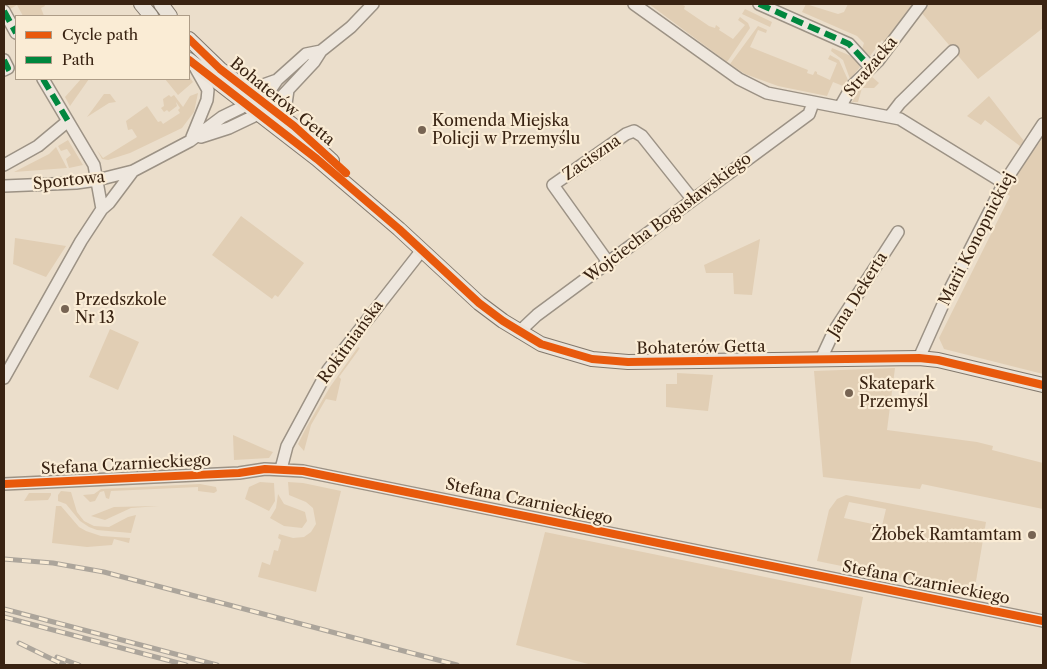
<!DOCTYPE html>
<meta charset="utf-8">
<style>
body{margin:0}
#map{position:relative;width:1047px;height:669px;overflow:hidden;background:#ebdecb;font-family:"Libre Caslon Text",serif}
canvas{display:block}
.frame{position:absolute;inset:0;border:5px solid #392312;pointer-events:none}
.legend{position:absolute;left:15px;top:15px;width:175px;height:65px;box-sizing:border-box;background:#faecd5;border:1px solid #ad9c87;margin:0;padding:6px 9px;list-style:none;font-size:15px;color:#392312}
.legend li{display:flex;align-items:center;gap:10px;height:25px}
.legend b{width:25px;border:1px solid #ad9c87}
</style>
<div id="map">
<canvas width="1047" height="669"></canvas>
<div class="frame"></div>
<ul class="legend">
<li><b style="height:6px;background:#e8590c"></b>Cycle path</li>
<li><b style="height:6px;background:#00873e"></b>Path</li>
</ul>
</div>
<script>
const ctx = document.querySelector('canvas').getContext('2d');
ctx.lineJoin = 'round';
function fillPath(path, color) { ctx.fillStyle = color; ctx.fill(path, 'evenodd'); }
const toPath = rows => new Path2D(rows.map(r => 'M' + r).join(''));
function trace(path, color, width, dash) { ctx.strokeStyle = color; ctx.lineWidth = width; ctx.lineCap = dash ? 'butt' : 'round'; ctx.setLineDash(dash || []); ctx.stroke(path); }
function label(font, color, halo, rows, align = 'center') {
  ctx.font = font + ' "Libre Caslon Text",serif'; ctx.lineWidth = 4.5; ctx.setLineDash([]); ctx.textBaseline = 'middle'; ctx.strokeStyle = halo; ctx.fillStyle = color; for (const [text, x, y, turn = 0] of rows) {
    ctx.save(); ctx.translate(x, y); ctx.rotate((+turn || 0) * Math.PI / 180); ctx.textAlign = isNaN(turn) ? turn : align; if (halo) ctx.strokeText(text, 0, 0); ctx.fillText(text, 0, 0); ctx.restore();
  }
}
const green = toPath([
 [9,4,44,4,45,6,41,8,44,16,23,16,17,5,10,9],
 [649,4,683,5,685,6,684,9,709,26,715,28,716,25,720,28,719,30,733,39,745,25,738,20,740,17,748,23,750,28,727,62],
 [806,4,838,14,844,12,848,4,916,4,887,46,882,40,870,56,862,49,864,43,857,36,802,12],
 [925,4,1043,4,1043,28,978,79,920,11],
 [745,9,772,22,770,27,742,14],
 [758,26,767,30,766,33,758,30,750,47,808,70,807,73,813,75,815,71,817,72,817,74,830,80,837,63,828,59,830,55,839,60,848,80,843,86,833,82,827,96,778,86,745,74,730,64],
 [832,48,851,56,858,63,860,67,850,79,843,60,831,51],
 [189,76,193,82,178,95,165,79,189,79],
 [871,76,879,83,874,88,862,88,858,102,852,102,861,86],
 [81,79,89,79,70,106,65,97],
 [198,93,194,112,182,128,130,153,108,160,102,159,97,150,103,158,137,137,132,129,128,130,126,121,147,106,158,122,161,121,163,124,180,113,178,110,180,108,176,102,177,106,169,112,167,110,164,112,161,108,164,106,163,99,169,95,171,97,174,95,183,107,190,96],
 [104,94,110,94,116,102,109,103,87,117],
 [989,96,1024,141,1020,146,985,120,981,125,967,116],
 [1043,138,1043,374,944,349,939,338,1010,196,1005,193,1015,174],
 [68,140,83,165,69,168,66,159,71,155,67,149,61,151,58,146],
 [56,147,67,168,14,172,49,154],
 [241,216,304,263,278,297,275,295,272,299,212,255],
 [15,238,66,246,46,277,13,264],
 [760,239,752,295,734,294,733,273,706,273,704,265],
 [110,329,139,342,118,390,89,377],
 [358,347,360,348,339,377,341,379,336,401,326,399,311,425,304,451,298,444,306,428,330,387],
 [895,368,887,430,977,442,993,446,992,450,1043,463,1043,509,922,484,920,489,823,477,814,371],
 [677,373,713,375,708,411,666,407,666,384,677,384],
 [233,435,267,450,273,452,269,458,234,460],
 [260,482,274,483,275,501,269,511,245,499,249,487],
 [288,482,303,483,341,491,316,592,258,577,262,562,270,565,274,550,278,551,281,540,278,538,279,534,293,538,304,537,311,532,316,524,313,508,306,502,289,495],
 [200,484,216,487,217,491,214,493,198,491,198,487,111,491,109,499,106,498,104,491,100,492,95,501,90,502,83,495,94,494,101,489],
 [61,491,71,492,77,512,84,521,94,526,109,527,128,517,136,515,131,533,97,530,89,527,80,521,66,504,58,501,58,495],
 [29,493,51,493,51,495,48,500,24,501],
 [278,494,284,504,305,512,307,521,302,528,284,526,270,518,276,508],
 [846,495,986,522,974,593,817,561,829,510,837,499],
 [849,502,886,509,882,526,844,518],
 [56,506,61,506,79,527,86,531,101,536,130,538,129,543,114,539,112,545,87,547,52,543],
 [159,506,131,508,105,520,91,516,114,507],
 [545,532,863,597,850,665,592,665,516,645]
]);
const minor = toPath([
 [634,4,739,79,767,93,900,119,1004,183],
 [759,4,849,44,870,67],
 [4,11,16,33],
 [4,60,8,68,4,70],
 [43,79,94,165,102,209],
 [243,87,263,85,277,80],
 [288,90,285,111,288,122],
 [840,107,852,86,878,61,921,4],
 [890,116,900,103,953,51],
 [192,137,207,100,208,90,195,67],
 [201,137,229,128,271,108,314,62,321,51,351,27,373,4],
 [4,165,38,146,68,121],
 [4,186,76,183,97,180,133,171],
 [608,262,553,185,626,134,634,131,642,136,689,195,694,198],
 [519,332,537,315,809,114,813,103],
 [919,358,949,291,1004,183,1043,124],
 [821,359,834,331,898,232],
 [4,378,81,241,102,209,109,203,133,171,190,141,222,117,259,99,268,93,277,80,306,54,321,51],
 [281,469,287,446,328,370,422,250],
 [4,484,239,473,265,469,303,471,1043,621]
]);
const major = toPath([
 [141,4,151,16],
 [161,4,170,16],
 [189,39,220,69,294,126,332,161],
 [189,60,317,159,399,229,479,303,503,321,541,344,592,359,628,362,919,358,938,360,1043,385]
]);
const rail = toPath([
 [4,559,53,563,104,572,457,665],
 [4,609,217,665],
 [4,617,186,665],
 [19,643,64,665],
 [57,657,79,665]
]);
const quiet = toPath([
 [759,4,849,44,870,67],
 [4,11,16,33],
 [4,60,8,68,4,70],
 [43,79,68,121]
]);
const cycleway = toPath([
 [189,39,220,69,294,126,346,173],
 [189,60,317,159,399,229,479,303,503,321,541,344,592,359,628,362,919,358,938,360,1043,385],
 [4,484,239,473,265,469,303,471,1043,621]
]);
const markers = [
 [422,130,5,"#776453"],
 [65,309,5,"#776453"],
 [849,393,5,"#776453"],
 [1032,535,5,"#776453"]
];
const streetNames = [
 ["Strażacka",871,67,-50],
 ["Bohaterów Getta",282,102,39],
 ["Zaciszna",592,158,-35],
 ["Sportowa",69,181,-6],
 ["Wojciecha Bogusławskiego",668,218,-37],
 ["Marii Konopnickiej",977,239,-63],
 ["Jana Dekerta",858,295,-58],
 ["Rokitniańska",351,342,-54],
 ["Bohaterów Getta",701,348,-1],
 ["Stefana Czarnieckiego",126,465,-3],
 ["Stefana Czarnieckiego",529,502,12],
 ["Stefana Czarnieckiego",926,583,11]
];
const poiNames = [
 ["Komenda Miejska",432,121],
 ["Policji w Przemyślu",432,139],
 ["Przedszkole",75,300],
 ["Nr 13",75,318],
 ["Skatepark",859,384],
 ["Przemyśl",859,402],
 ["Żłobek Ramtamtam",1022,535,"right"]
];
fillPath(green, '#e1ceb4');
trace(minor, '#9c9285', 14);
trace(major, '#82786c', 16);
trace(minor, '#eee7de', 11);
trace(major, '#eae3d9', 14);
trace(rail, '#aca59b', 5);
trace(rail, '#faecd5', 3, [9]);
trace(quiet, '#00873e', 6, [12, 6]);
trace(cycleway, '#e8590c', 8);
for (const [x, y, r, color] of markers) { const dot = new Path2D(); dot.arc(x, y, r, 0, 2 * Math.PI); ctx.fillStyle = color; ctx.fill(dot); trace(dot, '#faecd5', 2); }
label('16px', '#392312', '#faecd5', streetNames);
label('16px', '#392312', '#faecd5', poiNames, 'left');
</script>
